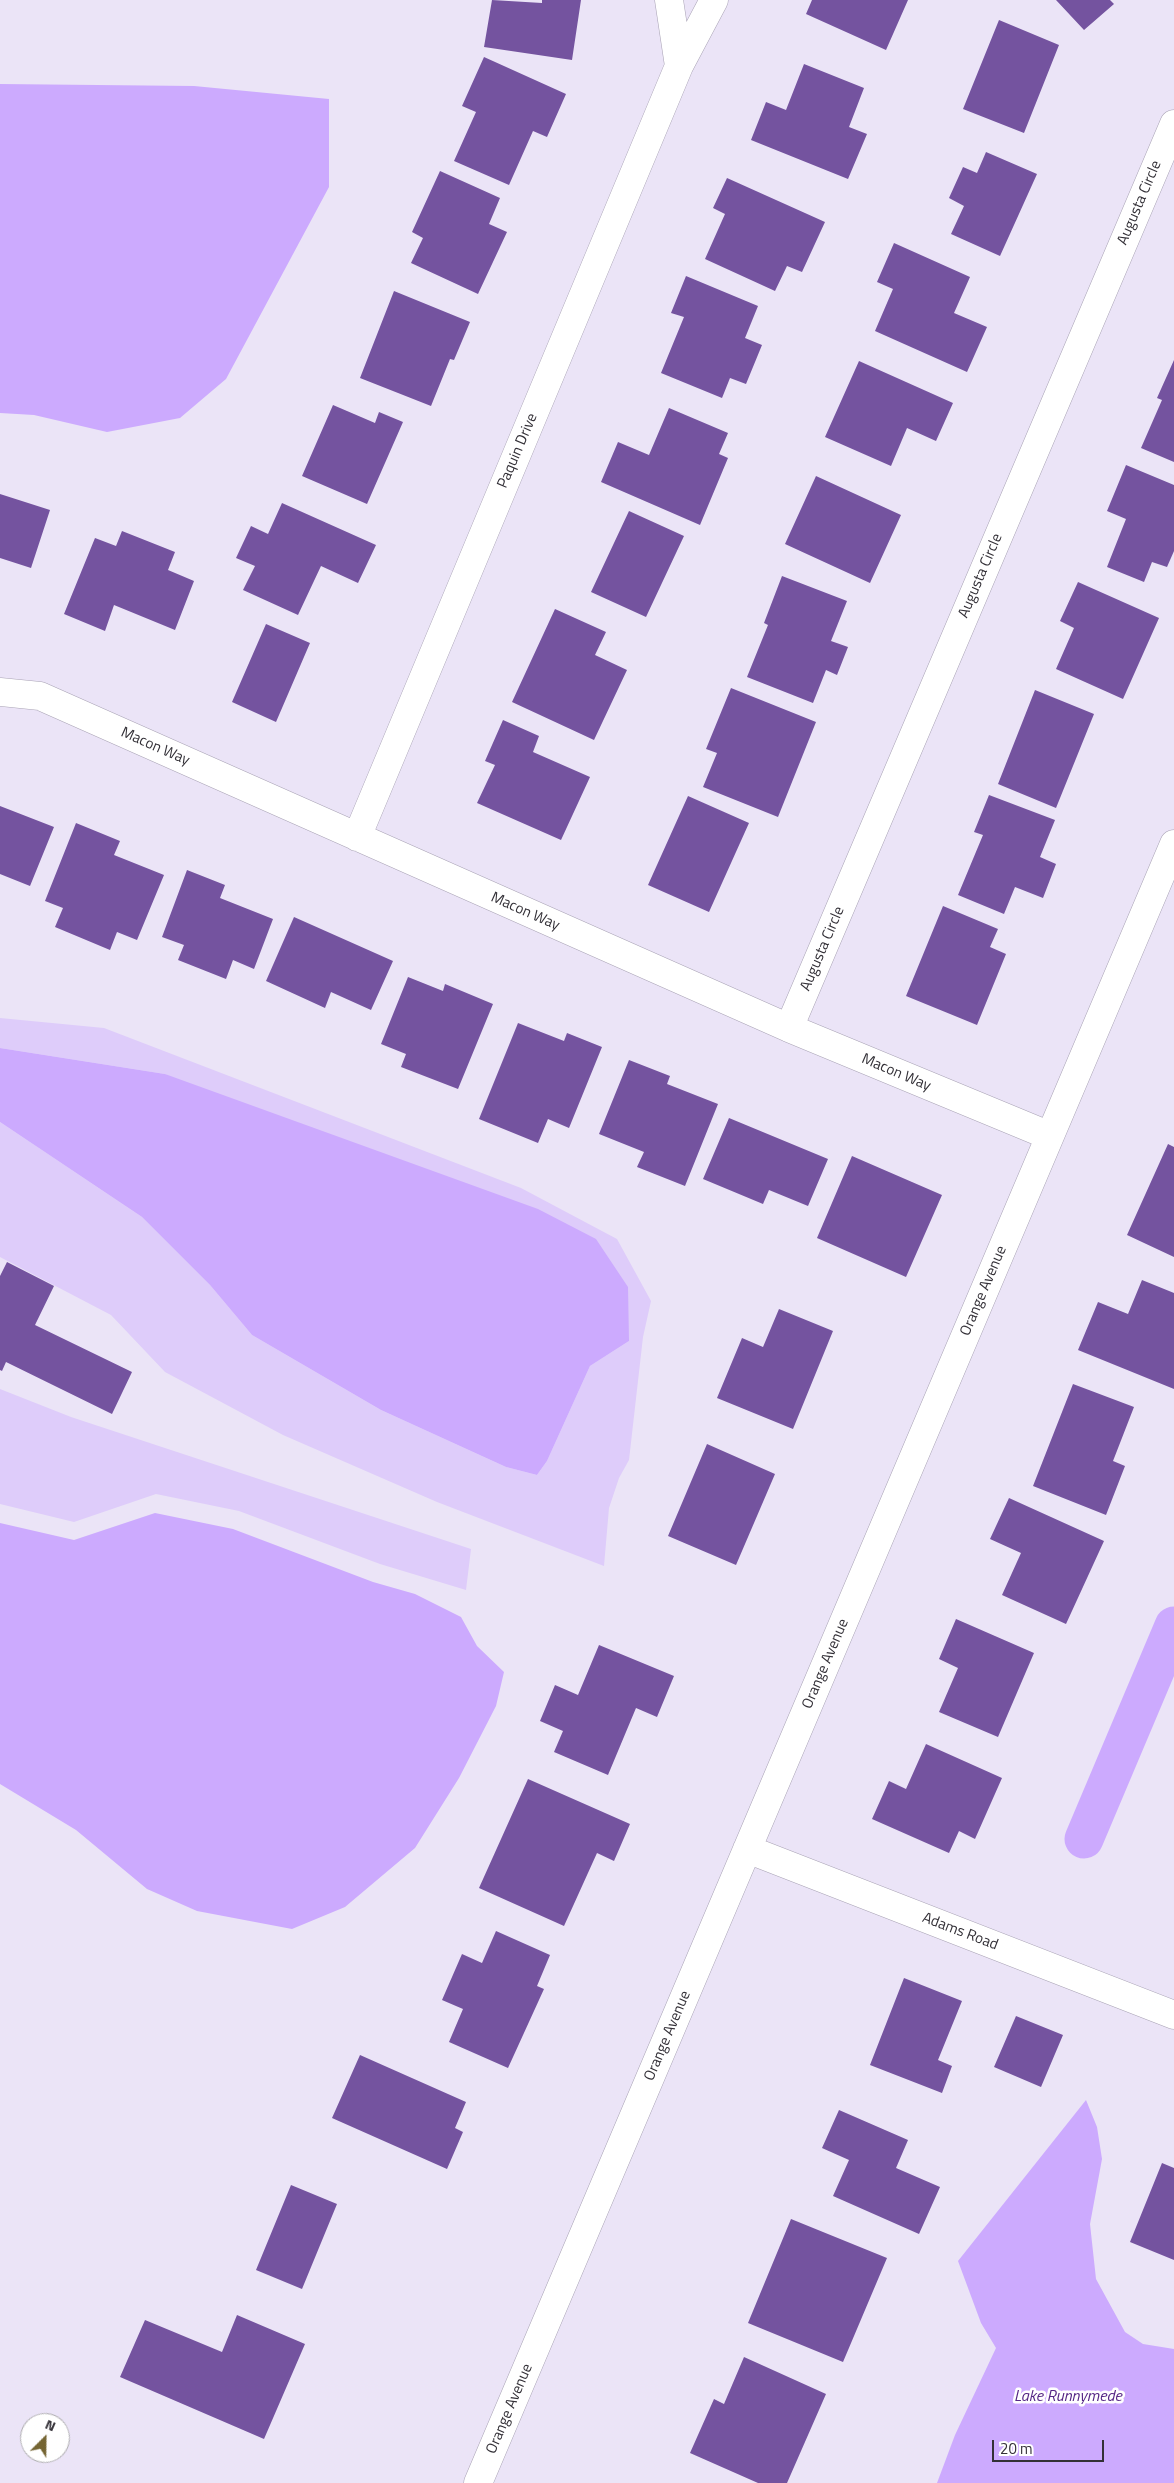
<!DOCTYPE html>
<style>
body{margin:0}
#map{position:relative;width:1174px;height:2483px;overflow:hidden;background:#ebe4f7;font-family:"Titillium Web",sans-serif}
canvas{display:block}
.north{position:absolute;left:20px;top:2413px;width:50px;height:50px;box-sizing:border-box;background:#fff;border:1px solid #adacaf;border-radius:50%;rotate:23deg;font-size:14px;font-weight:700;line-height:20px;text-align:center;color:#333037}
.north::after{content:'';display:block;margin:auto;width:18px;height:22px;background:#756533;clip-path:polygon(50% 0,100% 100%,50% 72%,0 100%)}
.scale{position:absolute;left:992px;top:2440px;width:112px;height:22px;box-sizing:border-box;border:2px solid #333037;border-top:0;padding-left:6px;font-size:15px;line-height:18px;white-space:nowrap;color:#333037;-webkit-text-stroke:4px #fff;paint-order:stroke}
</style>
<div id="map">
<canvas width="1174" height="2483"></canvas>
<div class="north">N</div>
<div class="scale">20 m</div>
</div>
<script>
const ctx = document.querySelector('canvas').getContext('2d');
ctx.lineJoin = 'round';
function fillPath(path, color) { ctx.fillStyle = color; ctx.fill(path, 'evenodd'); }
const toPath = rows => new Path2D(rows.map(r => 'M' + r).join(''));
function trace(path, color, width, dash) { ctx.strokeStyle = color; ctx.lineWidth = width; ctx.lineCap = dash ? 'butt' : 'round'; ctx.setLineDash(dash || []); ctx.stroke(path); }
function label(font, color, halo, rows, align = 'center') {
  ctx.font = font + ' "Titillium Web",sans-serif'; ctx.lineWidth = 5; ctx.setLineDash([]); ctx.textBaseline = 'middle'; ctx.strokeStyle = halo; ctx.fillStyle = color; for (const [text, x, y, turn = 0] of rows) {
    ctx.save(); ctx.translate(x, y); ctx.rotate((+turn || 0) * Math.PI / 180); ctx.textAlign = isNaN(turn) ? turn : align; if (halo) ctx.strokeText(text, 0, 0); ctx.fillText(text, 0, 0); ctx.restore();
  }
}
const green = toPath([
 [0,1018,104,1028,521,1188,617,1239,651,1301,643,1337,629,1460,619,1478,609,1508,604,1566,437,1502,283,1435,165,1372,111,1315,0,1257,0,1122,142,1217,210,1285,252,1335,381,1410,506,1467,537,1475,547,1461,590,1366,629,1341,165,1074,0,1048],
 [0,1389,71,1417,471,1549,466,1590,380,1564,239,1511,156,1494,74,1522,0,1504]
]);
const water = toPath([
 [0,84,194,86,329,99,329,187,226,379,180,418,107,432,34,415,0,413],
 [0,1048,165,1074,538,1209,596,1239,628,1287,629,1341,590,1366,547,1461,537,1475,506,1467,381,1410,252,1335,210,1285,142,1217,0,1122],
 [155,1513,233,1529,373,1582,415,1594,461,1617,477,1646,504,1672,496,1706,459,1778,415,1848,345,1907,292,1929,197,1911,147,1889,76,1830,0,1784,0,1523,74,1540],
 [1086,2100,1097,2127,1102,2159,1090,2224,1096,2279,1125,2332,1143,2344,1174,2349,1174,2483,937,2483,955,2435,996,2348,981,2323,958,2261]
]);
const canal = toPath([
 [1084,1839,1174,1626]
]);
const building = toPath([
 [492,0,542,3,542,0,581,0,572,60,484,47],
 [812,0,908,0,886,50,806,14],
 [1056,0,1110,0,1114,4,1084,30],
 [999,20,1059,45,1024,133,963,109],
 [484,57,566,94,547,137,533,131,509,185,454,161,476,112,462,106],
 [804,64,864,88,849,127,867,134,848,179,751,140,766,102,786,110],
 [986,152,1037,174,1000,256,951,234,964,206,949,198,963,167,977,173],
 [440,171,500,198,489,224,507,232,478,294,411,263,423,238,412,232],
 [727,178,825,222,802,272,787,266,775,291,705,259,725,214,713,208],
 [894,243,970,277,954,313,987,327,967,372,875,331,893,289,877,282],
 [686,276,758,306,745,338,762,345,746,384,730,378,722,398,661,373,684,317,671,313],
 [394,291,470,322,454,360,450,359,431,406,360,378],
 [1174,360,1174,462,1141,448,1162,400,1157,398],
 [859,361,953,403,936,441,907,428,891,466,825,437],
 [333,405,375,423,379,412,403,422,367,504,302,476],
 [669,408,728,433,719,454,728,458,700,525,601,482,618,442,649,455],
 [1126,465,1174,485,1174,551,1167,567,1152,562,1144,582,1107,567,1126,519,1107,511],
 [816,476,901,515,870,583,785,544],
 [0,494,50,510,31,568,0,558],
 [282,503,376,545,358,583,321,566,298,615,243,590,255,566,236,558,251,526,268,534],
 [629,511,684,536,646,617,591,592],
 [122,531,175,552,168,570,194,581,175,630,114,605,105,631,64,614,95,538,116,546],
 [782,576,847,601,831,641,848,647,837,675,826,670,813,703,747,677,768,625,764,623],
 [1078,582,1159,618,1123,699,1056,669,1074,628,1060,621],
 [555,609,606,632,595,655,627,670,594,740,512,702],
 [266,624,310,643,276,722,232,702],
 [731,688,816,722,778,817,703,787,717,753,706,749],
 [1035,690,1094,714,1056,808,998,784],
 [503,720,539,736,533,752,590,777,561,840,477,803,495,765,485,761],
 [989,795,1055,820,1040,857,1056,864,1043,898,1015,887,1004,914,958,895,983,835,974,832],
 [688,796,749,823,709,912,648,885],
 [0,806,54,827,30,886,0,874],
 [76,823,120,841,114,855,164,875,137,940,117,932,110,950,55,927,63,908,45,901],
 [187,870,225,885,220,898,273,919,254,969,233,960,226,979,178,960,184,945,162,937],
 [943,906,998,929,990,947,1006,954,977,1025,906,996],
 [294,917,393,961,371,1010,331,992,325,1008,266,981],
 [408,977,443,991,445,984,493,1004,458,1089,401,1067,406,1054,381,1044],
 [518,1023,564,1041,567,1033,602,1047,569,1128,548,1119,538,1143,479,1119],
 [629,1060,670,1076,667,1084,718,1104,685,1186,637,1167,644,1152,599,1134],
 [729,1118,828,1159,808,1206,769,1190,763,1204,703,1179],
 [1168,1144,1174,1147,1174,1257,1127,1235],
 [852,1156,942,1195,906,1277,817,1238],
 [7,1262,54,1286,35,1325,132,1372,112,1414,6,1362,2,1371,0,1370,0,1276],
 [1142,1280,1174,1293,1174,1389,1078,1350,1098,1302,1128,1314],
 [779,1309,833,1331,793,1429,717,1398,742,1338,763,1347],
 [1073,1384,1134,1407,1113,1461,1125,1466,1106,1515,1033,1486],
 [707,1444,775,1474,736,1565,668,1536],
 [1009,1498,1104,1541,1066,1624,1002,1595,1021,1553,990,1539],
 [956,1619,1034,1653,998,1737,939,1712,958,1668,939,1659],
 [599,1645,674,1676,657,1717,636,1708,608,1775,554,1752,563,1731,540,1721,555,1685,578,1695],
 [926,1744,1002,1778,975,1839,959,1831,949,1853,872,1819,889,1781,906,1789],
 [528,1779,630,1824,614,1861,597,1853,564,1926,479,1888],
 [496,1931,550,1955,537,1986,544,1989,508,2068,449,2042,463,2009,442,2000,462,1954,482,1963],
 [904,1978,962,2001,938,2060,952,2066,942,2093,870,2065],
 [1016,2016,1063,2035,1041,2087,994,2067],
 [360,2055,466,2102,455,2128,463,2132,447,2169,332,2118],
 [839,2110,908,2140,896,2168,940,2187,919,2234,833,2196,849,2160,822,2148],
 [1162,2163,1174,2168,1174,2260,1130,2242],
 [291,2185,337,2204,302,2289,256,2270],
 [791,2219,887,2258,843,2362,748,2323],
 [237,2315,305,2344,264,2439,120,2377,145,2320,222,2352],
 [744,2357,826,2394,787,2483,758,2483,690,2453,714,2399,724,2404]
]);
const street = toPath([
 [669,0,679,66],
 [0,692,40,696,789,1028,1050,1136],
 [357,837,679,66,714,0],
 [789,1028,1174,124],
 [747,1849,1174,2015],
 [478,2483,1174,844]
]);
const streetNames = [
 ["Augusta Circle",1140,203,-67],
 ["Paquin Drive",518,451,-67],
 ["Augusta Circle",981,576,-67],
 ["Macon Way",155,747,24],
 ["Macon Way",525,912,24],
 ["Augusta Circle",823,949,-67],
 ["Macon Way",896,1073,23],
 ["Orange Avenue",984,1291,-67],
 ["Orange Avenue",826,1664,-67],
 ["Adams Road",960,1932,21],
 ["Orange Avenue",668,2036,-67],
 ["Orange Avenue",510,2409,-67]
];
const waterNames = [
 ["Lake Runnymede",1068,2397]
];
fillPath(green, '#deccfa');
fillPath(water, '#ccaafe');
trace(canal, '#ccaafe', 39);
fillPath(building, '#74539f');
trace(street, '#a9a3b5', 29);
trace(street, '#fff', 28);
label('15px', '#333037', '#fff', streetNames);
label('italic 16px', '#552685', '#fff', waterNames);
</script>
